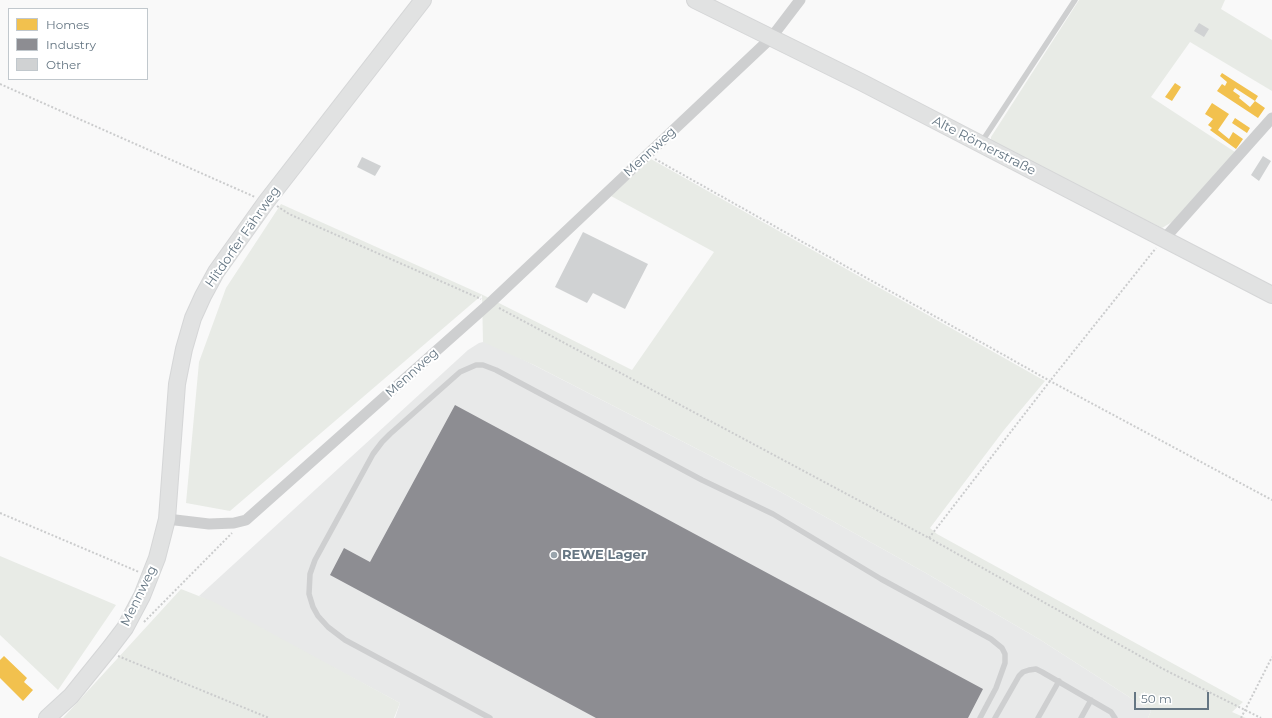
<!DOCTYPE html>
<meta charset="utf-8">
<style>
body{margin:0}
#map{position:relative;width:1272px;height:718px;overflow:hidden;background:#f9f9f9;font-family:Montserrat,sans-serif}
canvas{display:block}
.legend{position:absolute;left:8px;top:8px;width:140px;height:72px;box-sizing:border-box;background:#fff;border:1px solid #c1c8cd;margin:0;padding:5px 7px;list-style:none;font-size:12px;color:#657683}
.legend li{display:flex;align-items:center;gap:8px;height:20px}
.legend b{width:20px;border:1px solid #c1c8cd}
.scale{position:absolute;left:1134px;top:692px;width:75px;height:18px;box-sizing:border-box;border:2px solid #657683;border-top:0;padding-left:5px;font-size:12px;line-height:14px;white-space:nowrap;color:#657683;-webkit-text-stroke:3px #fff;paint-order:stroke}
</style>
<div id="map">
<canvas width="1272" height="718"></canvas>
<ul class="legend">
<li><b style="height:11px;background:#f2c14e"></b>Homes</li>
<li><b style="height:11px;background:#8d8d92"></b>Industry</li>
<li><b style="height:11px;background:#d0d2d3"></b>Other</li>
</ul>
<div class="scale">50 m</div>
</div>
<script>
const ctx = document.querySelector('canvas').getContext('2d');
ctx.lineJoin = 'round';
function fillPath(path, color) { ctx.fillStyle = color; ctx.fill(path, 'evenodd'); }
const toPath = rows => new Path2D(rows.map(r => 'M' + r).join(''));
function trace(path, color, width, dash) { ctx.strokeStyle = color; ctx.lineWidth = width; ctx.lineCap = dash ? 'butt' : 'round'; ctx.setLineDash(dash || []); ctx.stroke(path); }
function label(font, color, halo, rows, align = 'center') {
  ctx.font = font + ' Montserrat,sans-serif'; ctx.lineWidth = 4; ctx.setLineDash([]); ctx.textBaseline = 'middle'; ctx.strokeStyle = halo; ctx.fillStyle = color; for (const [text, x, y, turn = 0] of rows) {
    ctx.save(); ctx.translate(x, y); ctx.rotate((+turn || 0) * Math.PI / 180); ctx.textAlign = isNaN(turn) ? turn : align; if (halo) ctx.strokeText(text, 0, 0); ctx.fillText(text, 0, 0); ctx.restore();
  }
}
const built = toPath([
 [487,341,779,491,924,572,1039,639,1151,711,1148,718,395,718,400,703,199,596,468,350,479,343]
]);
const green = toPath([
 [1079,0,1225,0,1221,9,1272,40,1272,91,1190,42,1151,97,1235,152,1172,222,1162,228,991,144,991,137],
 [651,159,1045,381,1004,430,930,528,937,534,1243,702,1232,712,1246,718,1148,718,1151,711,1039,639,924,572,779,491,534,365,483,342,482,295,230,511,186,503,199,362,226,288,281,204,483,295,632,370,714,252,611,196],
 [0,556,116,605,58,690,0,635],
 [181,589,214,602,400,703,394,718,63,718]
]);
const homes = toPath([
 [1222,73,1258,96,1255,101,1235,88,1233,91,1240,96,1239,98,1250,107,1255,101,1265,108,1258,118,1217,91,1222,84,1225,86,1227,82,1220,76],
 [1175,83,1181,87,1172,101,1165,97],
 [1212,103,1229,114,1218,130,1229,139,1233,132,1243,139,1236,149,1210,130,1212,128,1208,125,1213,119,1205,114],
 [1235,118,1250,128,1247,133,1232,123],
 [4,656,27,678,24,682,33,690,23,701,0,678,0,660]
]);
const industry = toPath([
 [455,405,983,689,968,718,596,718,330,575,344,548,370,562]
]);
const building = toPath([
 [1199,23,1209,29,1204,37,1194,31],
 [1263,156,1271,161,1259,181,1251,175],
 [362,157,381,166,375,176,357,167],
 [583,232,648,264,625,309,593,293,587,303,555,287]
]);
const path = toPath([
 [0,84,255,197],
 [655,159,1050,381,1272,500],
 [277,206,289,214,481,299],
 [499,308,929,538,1165,670,1261,718],
 [0,513,139,572],
 [929,538,1050,381,1156,248],
 [144,622,232,533],
 [118,656,269,718],
 [1241,718,1272,657]
]);
const lane = toPath([
 [981,143,1075,0],
 [490,718,345,640,328,627,318,616,313,607,309,594,310,574,315,560,373,454,382,442,390,434,460,372,476,365,483,365,496,370,702,480,773,514,881,579,991,639,1002,648,1005,654,1005,663,996,688,980,718],
 [995,718,1019,676,1023,672,1029,670,1036,669,1042,672,1111,712,1115,718],
 [1038,718,1059,681],
 [1081,718,1091,700]
]);
const street = toPath([
 [1164,239,1272,118],
 [167,519,209,524,234,523,246,520,490,303,771,38,800,0]
]);
const secondary = toPath([
 [695,0,861,82,1272,295],
 [47,718,71,696,109,649,125,628,142,596,157,558,167,519,177,384,184,349,193,318,203,296,216,272,266,202,423,0]
]);
const markers = [
 [554,555,4,"#99a4ac"]
];
const streetNames = [
 ["Alte Römerstraße",984,146,27],
 ["Mennweg",650,152,-43],
 ["Hitdorfer Fährweg",243,237,-55],
 ["Mennweg",412,373,-42],
 ["Mennweg",139,596,-64]
];
const poiNames = [
 ["REWE Lager",562,555]
];
fillPath(built, '#e8e9e9');
fillPath(green, '#e8ebe6');
fillPath(homes, '#f2c14e');
fillPath(industry, '#8d8d92');
fillPath(building, '#d0d2d3');
trace(secondary, '#d5d6d7', 18);
trace(path, '#cbcccd', 2, [2, 2]);
trace(lane, '#cecfd0', 5.5);
trace(street, '#cecfd0', 11);
trace(secondary, '#e1e2e2', 16);
for (const [x, y, r, color] of markers) { const dot = new Path2D(); dot.arc(x, y, r, 0, 2 * Math.PI); ctx.fillStyle = color; ctx.fill(dot); trace(dot, '#fff', 1.5); }
label('13px', '#657683', '#fff', streetNames);
label('bold 13px', '#657683', '#fff', poiNames, 'left');
</script>
